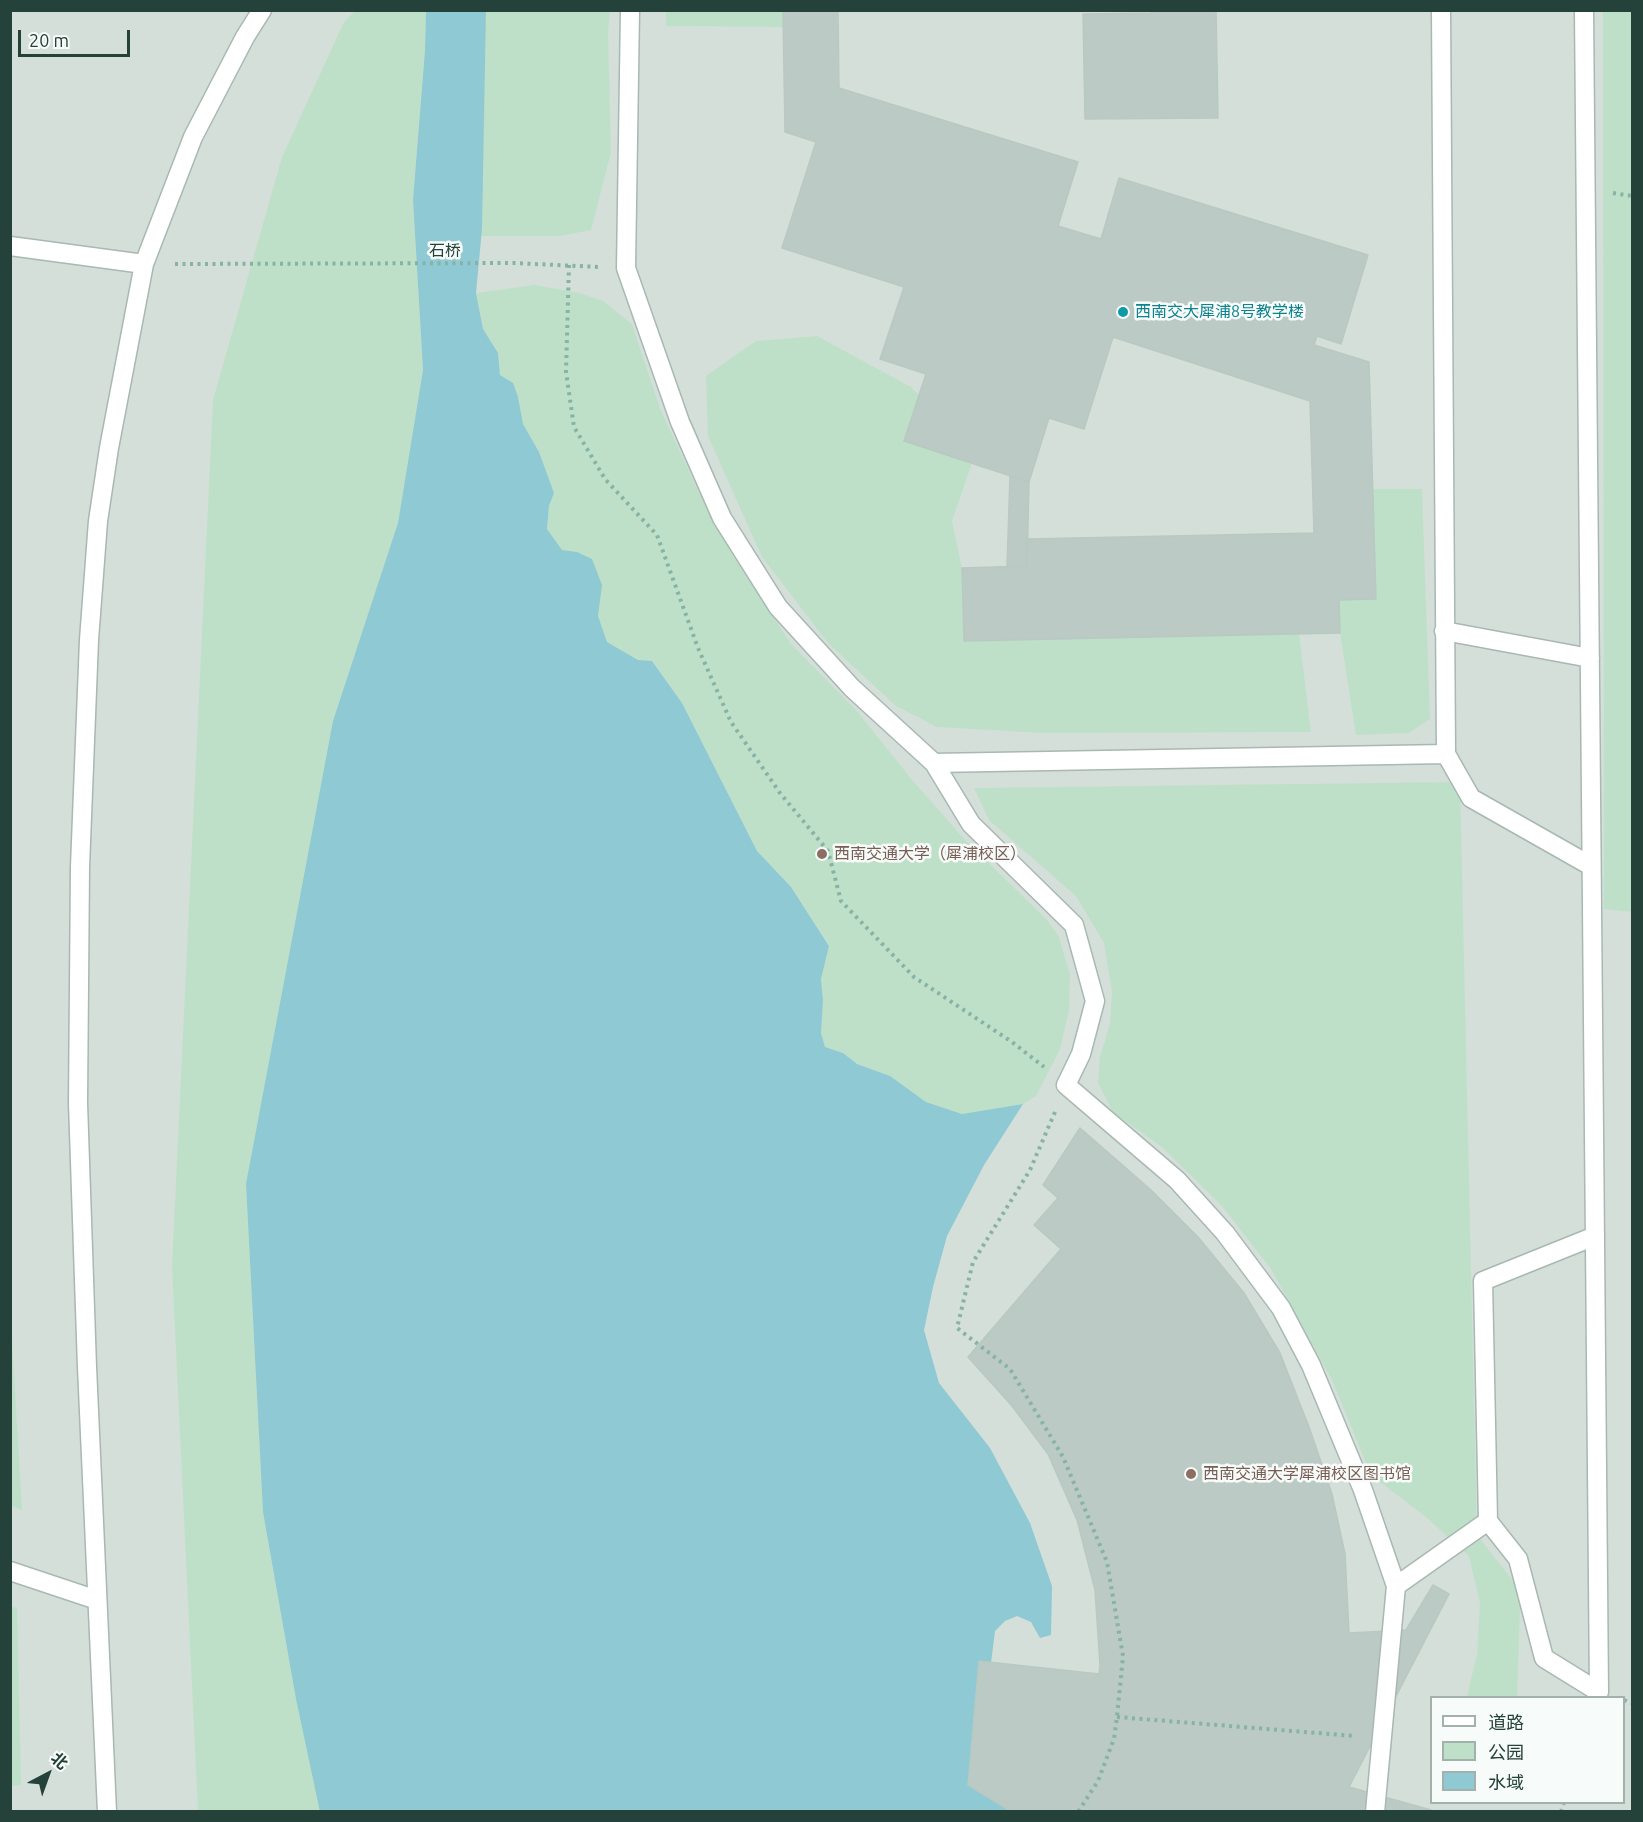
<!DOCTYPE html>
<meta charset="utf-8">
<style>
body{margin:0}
#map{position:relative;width:1643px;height:1822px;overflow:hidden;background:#e6efeb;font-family:Ubuntu,"Noto Sans SC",sans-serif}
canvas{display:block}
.frame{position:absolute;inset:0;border:12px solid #24423a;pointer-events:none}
.legend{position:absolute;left:1430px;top:1696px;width:195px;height:108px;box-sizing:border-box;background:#f7fbf9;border:2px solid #a3b1ad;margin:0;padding:8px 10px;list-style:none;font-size:18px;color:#24423a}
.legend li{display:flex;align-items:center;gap:12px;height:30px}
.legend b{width:30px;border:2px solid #a3b1ad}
.north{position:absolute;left:18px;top:1744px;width:60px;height:60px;-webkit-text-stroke:4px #f7fbf9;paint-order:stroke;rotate:41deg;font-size:16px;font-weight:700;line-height:24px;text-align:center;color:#24423a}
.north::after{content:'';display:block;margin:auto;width:21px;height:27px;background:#24423a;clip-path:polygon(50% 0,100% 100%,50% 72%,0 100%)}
.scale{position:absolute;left:18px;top:30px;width:112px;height:27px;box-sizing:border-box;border:3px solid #24423a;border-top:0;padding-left:8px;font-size:18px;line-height:21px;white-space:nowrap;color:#24423a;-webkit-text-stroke:4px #f7fbf9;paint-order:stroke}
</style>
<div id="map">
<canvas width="1643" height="1822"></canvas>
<div class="frame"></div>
<ul class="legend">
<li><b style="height:8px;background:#fff"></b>道路</li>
<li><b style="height:16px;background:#bfe0c8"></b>公园</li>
<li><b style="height:16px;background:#8ec9d4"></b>水域</li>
</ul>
<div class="north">北</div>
<div class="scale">20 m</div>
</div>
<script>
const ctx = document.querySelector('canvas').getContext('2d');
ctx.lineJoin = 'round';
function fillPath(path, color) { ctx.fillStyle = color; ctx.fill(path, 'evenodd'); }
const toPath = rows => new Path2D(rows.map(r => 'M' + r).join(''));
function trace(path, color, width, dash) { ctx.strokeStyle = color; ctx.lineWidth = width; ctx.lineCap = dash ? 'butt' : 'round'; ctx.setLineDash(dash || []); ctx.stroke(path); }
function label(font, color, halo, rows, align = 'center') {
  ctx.font = font + ' Ubuntu,"Noto Sans SC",sans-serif'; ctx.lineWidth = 5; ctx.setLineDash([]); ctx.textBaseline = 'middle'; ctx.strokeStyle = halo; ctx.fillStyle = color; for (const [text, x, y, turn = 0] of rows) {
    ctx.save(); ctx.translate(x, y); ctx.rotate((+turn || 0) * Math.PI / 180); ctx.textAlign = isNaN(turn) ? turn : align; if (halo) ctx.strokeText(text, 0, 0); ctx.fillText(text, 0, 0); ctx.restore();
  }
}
const built = toPath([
 [11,11,1632,11,1632,1811,11,1812],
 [1432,1698,1624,1698,1624,1802,1432,1802]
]);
const green = toPath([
 [355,11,426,11,425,50,413,200,423,370,398,523,246,1184,263,1512,296,1699,320,1811,198,1812,172,1267,213,400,282,157,344,22],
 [486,11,610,11,608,31,611,152,591,230,560,236,481,236],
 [666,11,783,11,783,27,666,26],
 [1603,11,1632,11,1632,912,1604,909],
 [535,285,579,293,603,301,632,324,661,411,702,499,751,583,791,644,856,710,913,781,966,841,1047,920,1059,937,1070,975,1069,1010,1060,1049,1036,1096,1023,1104,962,1114,926,1102,890,1076,857,1064,843,1053,825,1047,821,1033,823,1000,821,979,829,945,791,887,757,851,682,703,653,662,638,660,607,642,598,616,599,602,577,552,562,550,547,529,549,506,554,493,539,452,523,424,518,397,500,375,498,353,483,329,476,293],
 [817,336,911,387,919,395,904,441,972,463,952,521,962,568,964,641,1299,634,1311,732,1042,733,937,727,896,706,828,643,762,557,708,436,706,376,756,341],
 [1373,489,1422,489,1430,719,1409,733,1356,735,1340,633,1339,600,1376,598],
 [1460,782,1477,1535,1514,1582,1520,1610,1517,1697,1467,1697,1477,1654,1480,1603,1469,1556,1426,1517,1371,1475,1332,1380,1271,1269,1222,1206,1163,1148,1113,1112,1098,1083,1100,1057,1110,1024,1112,992,1104,943,1076,896,989,820,974,788],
 [10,1323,11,1323,22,1510,11,1506],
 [10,1606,17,1608,21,1785,11,1786]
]);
const water = toPath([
 [426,11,486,11,482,229,476,293,483,329,498,353,500,375,513,383,518,397,523,424,539,452,554,493,549,506,547,529,562,550,577,552,592,559,602,585,598,616,607,642,638,660,652,661,682,703,757,851,791,887,829,946,821,979,823,1000,821,1033,825,1047,843,1053,857,1064,890,1076,926,1102,962,1114,1023,1104,984,1165,947,1236,933,1287,924,1330,939,1383,990,1448,1030,1523,1052,1586,1051,1635,1040,1638,1031,1622,1017,1616,1005,1621,995,1631,991,1663,1012,1811,320,1812,296,1699,263,1512,246,1184,333,721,398,523,423,370,413,200,425,50]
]);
const building = toPath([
 [783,10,838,10,839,88,1078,162,1058,226,1101,239,1119,178,1368,255,1341,344,1317,336,1314,345,1369,362,1376,599,1339,600,1340,633,964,641,962,568,1027,566,1026,539,1314,533,1310,401,1113,337,1084,429,1049,418,1029,482,904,441,926,374,880,359,904,287,782,248,816,142,785,132,783,10],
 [1151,10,1216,10,1218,118,1085,119,1083,14,1151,13,1151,10],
 [1010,476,1029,482,1027,566,1007,567,1010,476],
 [1080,1128,1151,1190,1198,1237,1244,1293,1280,1353,1309,1427,1332,1494,1345,1554,1349,1633,1406,1630,1433,1585,1449,1594,1349,1787,1438,1812,1012,1812,968,1785,979,1661,1099,1674,1100,1665,1095,1590,1077,1520,1048,1454,1012,1406,968,1357,1061,1249,1034,1225,1058,1198,1043,1185,1080,1128]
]);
const path = toPath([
 [1613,193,1632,196],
 [175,264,513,263,599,267],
 [569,265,566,372,574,427,605,479,657,535,698,648,731,722,780,793,828,851,841,901,914,977,1012,1042,1044,1067],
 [1055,1112,1030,1170,973,1262,957,1328,1010,1369,1063,1457,1107,1562,1123,1656,1117,1717,1114,1739,1098,1781,1078,1812],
 [1624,1700,1632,1703],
 [1117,1717,1355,1736],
 [1561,1812,1564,1802]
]);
const street = toPath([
 [630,10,626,268,680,422,722,518,778,607,852,688,934,763,971,824,1074,925,1095,1001,1081,1054,1066,1085,1177,1180,1225,1233,1281,1308,1311,1365,1363,1490,1396,1586,1375,1812],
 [1441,10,1446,754,1471,798,1591,866],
 [1584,10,1599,1692],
 [10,246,144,264],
 [1444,631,1590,658],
 [934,763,1446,754],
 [1595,1236,1483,1281,1488,1521,1518,1559,1544,1658,1599,1692],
 [10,1571,97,1600],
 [1396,1586,1488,1521],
 [107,1812,87,1367,78,1103,80,867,89,640,98,521,109,448,144,264,193,137,245,37,262,10]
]);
const markers = [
 [1123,312,6,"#0f9aa8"],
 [822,854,6,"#8d6e63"],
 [1191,1474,6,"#8d6e63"]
];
const streetNames = [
 ["石桥",445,251]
];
const cultureNames = [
 ["西南交大犀浦8号教学楼",1135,312]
];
const educationNames = [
 ["西南交通大学（犀浦校区）",834,854],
 ["西南交通大学犀浦校区图书馆",1203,1474]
];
fillPath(built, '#d4dfda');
fillPath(green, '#bfe0c8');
fillPath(water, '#8ec9d4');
fillPath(building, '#bbcac4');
trace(building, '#b8c9c2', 1.5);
trace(street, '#a8b8b2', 21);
trace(path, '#86b3a5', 4, [3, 4.5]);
trace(street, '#fff', 18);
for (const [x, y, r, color] of markers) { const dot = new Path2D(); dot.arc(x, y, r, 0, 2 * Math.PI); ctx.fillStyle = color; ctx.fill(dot); trace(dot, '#f7fbf9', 2); }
label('16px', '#24423a', '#f7fbf9', streetNames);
label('16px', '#0d838f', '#f7fbf9', cultureNames, 'left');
label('16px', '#785e54', '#f7fbf9', educationNames, 'left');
</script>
